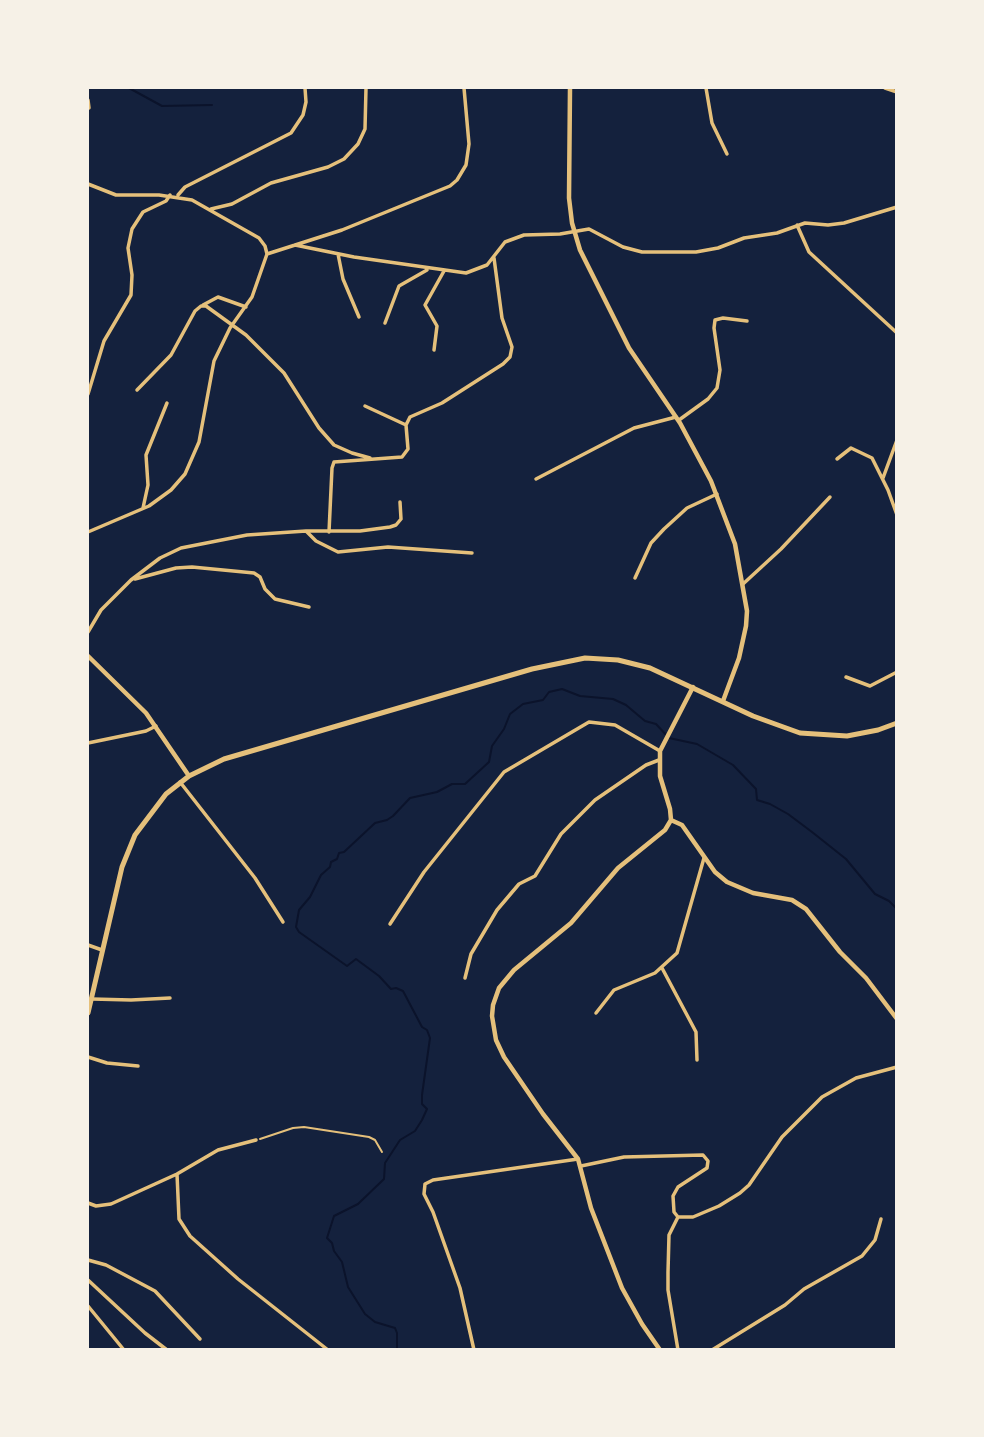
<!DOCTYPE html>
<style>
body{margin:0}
#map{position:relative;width:984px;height:1437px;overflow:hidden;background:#14213d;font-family:Helvetica,sans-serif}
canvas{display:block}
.frame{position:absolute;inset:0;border:89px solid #f6f1e7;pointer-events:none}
</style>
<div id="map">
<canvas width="984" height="1437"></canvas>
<div class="frame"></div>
</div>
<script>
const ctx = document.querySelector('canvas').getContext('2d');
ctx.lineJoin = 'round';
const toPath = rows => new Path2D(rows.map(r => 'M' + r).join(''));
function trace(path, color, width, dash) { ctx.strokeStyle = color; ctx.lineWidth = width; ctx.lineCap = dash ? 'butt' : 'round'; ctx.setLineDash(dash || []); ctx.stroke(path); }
const stream = toPath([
 [129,88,162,106,212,105],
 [397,1350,397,1333,395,1328,375,1322,365,1314,348,1287,342,1262,334,1251,332,1243,327,1238,334,1216,358,1204,384,1179,385,1163,400,1140,415,1131,422,1120,427,1109,422,1104,422,1095,430,1038,427,1030,422,1027,403,991,396,988,391,989,379,976,356,959,347,966,299,932,296,927,299,910,310,897,321,875,330,867,331,862,337,859,339,853,344,852,375,823,387,820,393,816,410,798,437,792,452,784,465,784,489,762,492,746,504,729,510,714,523,704,543,700,549,692,562,689,580,696,613,699,626,705,645,721,656,724,669,738,697,744,733,765,756,789,757,800,770,804,788,814,812,832,846,859,875,894,889,901,897,909]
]);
const path = toPath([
 [260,1139,293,1128,304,1127,369,1137,375,1140,382,1152]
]);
const minor = toPath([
 [706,88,712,123,727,154],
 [885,88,897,92],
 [88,100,89,108],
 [88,184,116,195,159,195,192,200,259,238,265,246,267,254],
 [178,195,185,187,291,133,303,115,306,102,305,88],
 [211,209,232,204,271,183,328,167,344,159,358,144,365,129,366,88],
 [797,225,809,252,897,333],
 [295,245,354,257,466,273,487,265,505,242,524,235,560,234,589,229,623,247,642,252,696,252,718,248,744,238,777,233,805,223,828,225,844,223,897,207],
 [267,254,342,230,450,186,457,180,466,165,469,144,464,88],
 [338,254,343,279,359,317],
 [203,305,218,297,246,307],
 [385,323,399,286,427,270],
 [434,350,437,326,425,305,444,271],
 [137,390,171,355,195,311,201,306,206,306,246,335,284,373,319,428,334,445,352,453,370,458],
 [88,394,104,341,131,295,132,275,128,248,132,229,143,212,166,201,170,195],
 [365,406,406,425],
 [679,420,708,399,717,388,720,370,714,328,715,320,723,318,747,321],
 [837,459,851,448,872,458,888,490,897,515],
 [883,478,897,440],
 [536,479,634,428,676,417],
 [143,508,148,485,146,455,167,403],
 [306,531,316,541,338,552,388,547,472,553],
 [88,532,149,506,171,490,185,474,199,442,214,361,230,328,252,297,267,254],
 [329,532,332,468,334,462,402,457,408,449,406,425,410,417,442,403,503,364,510,357,512,347,502,318,494,258],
 [635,578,651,543,664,529,687,508,717,494],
 [135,579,176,568,192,567,254,573,260,577,265,589,275,599,309,607],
 [743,584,781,549,830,497],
 [88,632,101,610,131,580,160,558,181,548,247,535,306,531,360,531,390,527,396,525,401,519,400,502],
 [846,677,870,686,897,672],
 [88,743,146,731,156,726],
 [180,782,255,878,283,922],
 [390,924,424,872,504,772,589,722,615,725,660,751],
 [88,945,102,950],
 [662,968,696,1032,697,1060],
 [465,978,471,954,497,910,519,884,535,876,561,834,595,800,646,765,659,760],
 [92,999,131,1000,170,998],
 [596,1013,614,990,655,973,677,953,704,858],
 [88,1057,107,1063,138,1066],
 [581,1166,624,1157,703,1155,708,1161,707,1168,678,1187,673,1196,674,1212,678,1217,693,1217,719,1206,740,1193,749,1185,782,1137,822,1097,856,1078,897,1067],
 [177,1174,179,1219,190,1236,238,1279,328,1350],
 [88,1203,96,1206,111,1204,177,1174,218,1150,256,1140],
 [678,1217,669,1235,668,1272,668,1290,678,1350],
 [88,1260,106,1265,155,1291,200,1339],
 [88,1280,145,1333,167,1350],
 [88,1306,124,1350],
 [474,1350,460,1288,433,1212,424,1194,425,1184,433,1180,578,1159],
 [712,1350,785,1305,804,1289,862,1256,875,1240,881,1219]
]);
const tertiary = toPath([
 [570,88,569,198,572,223,580,250,629,348,680,423,711,481,735,544,747,611,746,626,739,658,723,701],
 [88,656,146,713,189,776],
 [671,820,682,825,715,872,727,882,753,893,792,900,806,909,840,952,866,978,897,1019],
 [671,820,670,809,660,776,660,751,693,687],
 [660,1350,642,1324,622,1288,591,1208,578,1159,543,1114,504,1057,496,1040,492,1016,493,1005,499,988,514,970,571,923,618,868,665,830,671,820]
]);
const secondary = toPath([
 [88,1013,122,867,135,835,166,794,189,776,224,759,532,669,585,658,618,660,650,668,753,716,800,733,847,736,878,730,897,723]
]);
trace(stream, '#0b132b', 2);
trace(path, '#e5c07b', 2);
trace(minor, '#e5c07b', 3.5);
trace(tertiary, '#e5c07b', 4.5);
trace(secondary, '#e5c07b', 5);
</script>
